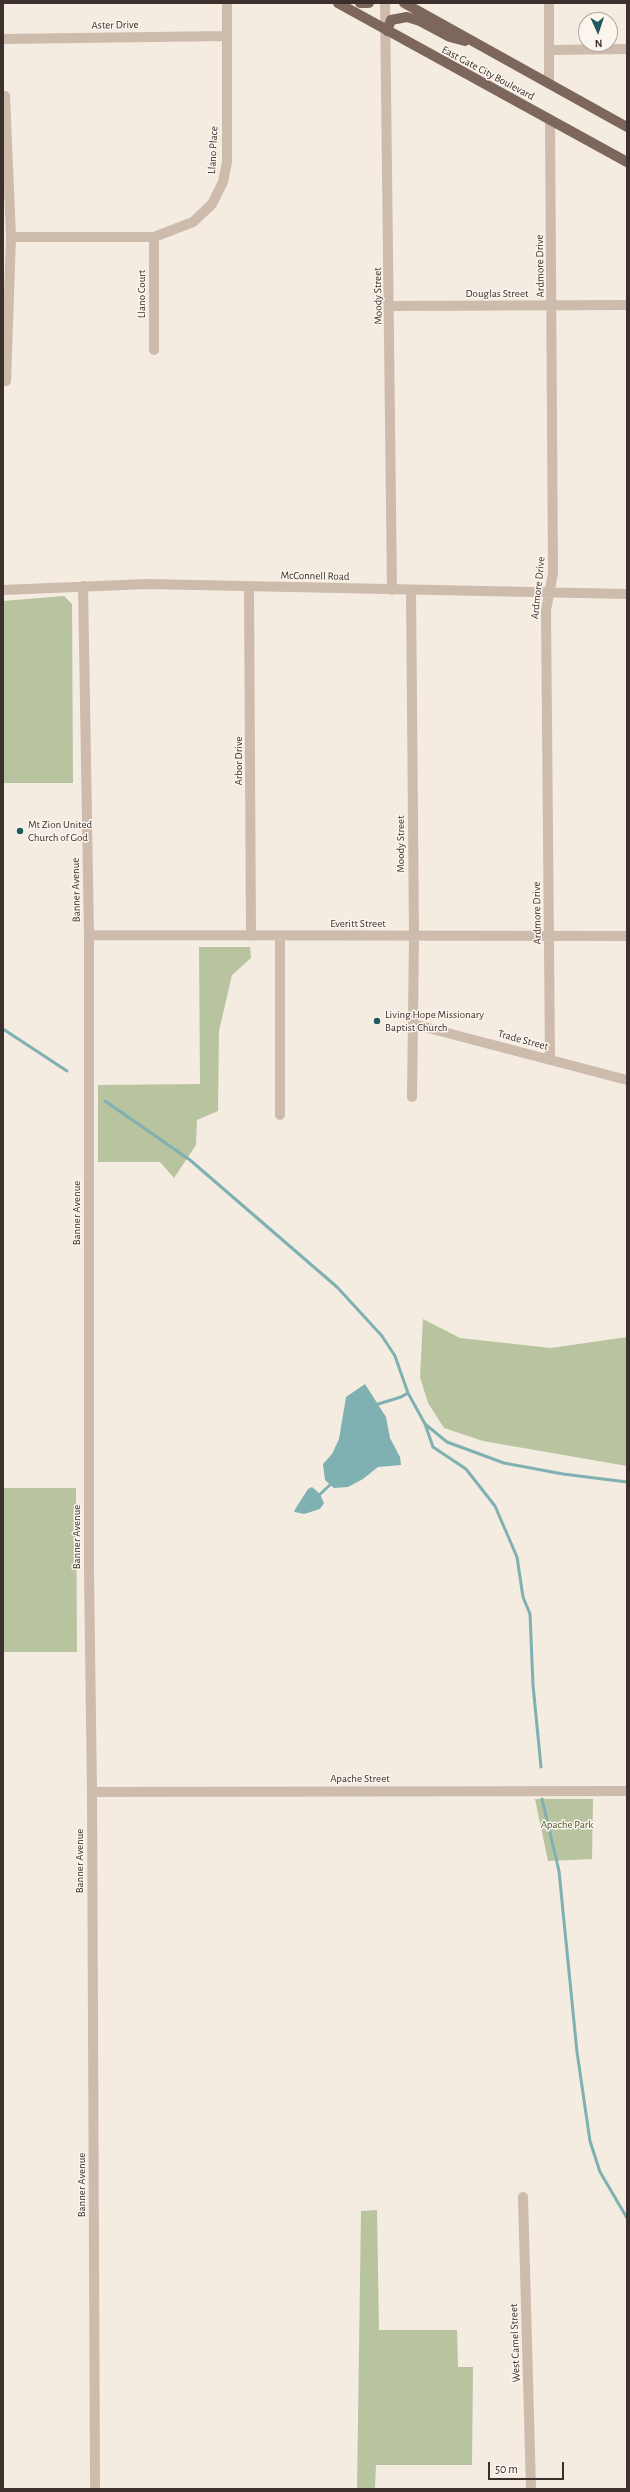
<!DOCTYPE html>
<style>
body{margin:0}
#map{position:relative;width:630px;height:2492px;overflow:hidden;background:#f4ebe1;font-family:"Alegreya Sans",sans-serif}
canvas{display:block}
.frame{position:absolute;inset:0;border:4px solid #3b302b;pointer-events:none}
.north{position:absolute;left:578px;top:12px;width:40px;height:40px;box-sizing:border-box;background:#fbf5ee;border:1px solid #aea6a0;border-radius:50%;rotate:177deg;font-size:11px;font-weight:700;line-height:16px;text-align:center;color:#3b302b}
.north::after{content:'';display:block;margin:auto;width:14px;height:18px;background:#1f5a5e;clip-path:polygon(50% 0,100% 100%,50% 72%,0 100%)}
.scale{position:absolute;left:488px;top:2462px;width:76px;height:18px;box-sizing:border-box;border:2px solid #3b302b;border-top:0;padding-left:5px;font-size:12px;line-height:14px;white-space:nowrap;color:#3b302b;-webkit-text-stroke:3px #fbf5ee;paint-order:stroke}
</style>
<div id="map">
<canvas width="630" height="2492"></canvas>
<div class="frame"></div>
<div class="north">N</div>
<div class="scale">50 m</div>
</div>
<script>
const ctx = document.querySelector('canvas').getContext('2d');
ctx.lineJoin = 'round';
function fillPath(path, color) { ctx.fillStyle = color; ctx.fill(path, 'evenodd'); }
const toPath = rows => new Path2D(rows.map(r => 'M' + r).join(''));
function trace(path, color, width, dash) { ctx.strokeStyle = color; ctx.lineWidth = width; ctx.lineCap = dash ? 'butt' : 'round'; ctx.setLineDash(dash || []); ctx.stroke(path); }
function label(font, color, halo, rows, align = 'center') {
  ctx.font = font + ' "Alegreya Sans",sans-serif'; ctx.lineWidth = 3; ctx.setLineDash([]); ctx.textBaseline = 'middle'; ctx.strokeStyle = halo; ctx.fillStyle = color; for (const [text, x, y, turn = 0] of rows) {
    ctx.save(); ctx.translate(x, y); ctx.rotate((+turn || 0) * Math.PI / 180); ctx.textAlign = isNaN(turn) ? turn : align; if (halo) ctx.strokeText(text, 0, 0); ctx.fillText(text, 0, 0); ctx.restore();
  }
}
const green = toPath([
 [64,596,72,604,73,783,3,783,3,601],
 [199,947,250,947,251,958,232,975,219,1031,218,1111,197,1120,196,1145,174,1178,160,1162,98,1162,98,1085,200,1084],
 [423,1319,460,1338,551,1348,627,1337,627,1466,483,1441,444,1428,428,1403,420,1377],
 [3,1488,76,1488,77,1652,3,1652],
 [535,1799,593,1799,592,1859,548,1861],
 [377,2210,379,2330,457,2330,458,2367,473,2367,472,2465,376,2465,375,2489,357,2489,361,2211]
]);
const water = toPath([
 [365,1384,386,1417,390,1438,400,1457,401,1465,378,1467,363,1479,348,1487,334,1488,325,1480,323,1464,332,1454,339,1439,346,1397],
 [312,1487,320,1494,324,1503,320,1509,304,1514,295,1512,294,1511,308,1489]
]);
const stream = toPath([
 [3,1029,67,1071],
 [105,1101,190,1160,337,1287,382,1336,395,1356,408,1393,425,1424,433,1447,466,1469,495,1506,517,1557,523,1597,530,1614,533,1685,541,1767],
 [375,1405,401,1397,408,1393],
 [425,1424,447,1442,504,1463,563,1474,627,1482],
 [317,1497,332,1483],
 [542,1799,559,1871,577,2052,590,2141,600,2172,627,2218]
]);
const minor = toPath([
 [385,3,392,590],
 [3,39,227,36],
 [550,50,627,49],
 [549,84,549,3],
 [5,96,11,237,6,381],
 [11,237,154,237,193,222,212,204,223,182,227,162,227,3],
 [390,306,627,305],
 [154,350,154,237],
 [83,586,89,935,89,1572,92,1792,95,2489],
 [249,587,251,936],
 [3,590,147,584,627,594],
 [411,590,414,937,412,1097],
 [89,935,627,936],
 [413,1024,627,1080],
 [550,1059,546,610,553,573,550,120],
 [280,1115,280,936],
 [92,1792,627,1791],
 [523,2197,531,2489]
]);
const major = toPath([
 [338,3,627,162],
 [360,3,369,3],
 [404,3,627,127],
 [387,31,391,20,407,17,420,21,450,37,465,41]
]);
const markers = [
 [20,831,4,"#1f5a5e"],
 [377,1021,4,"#1f5a5e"]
];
const streetNames = [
 ["Aster Drive",115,25,-1],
 ["East Gate City Boulevard",488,73,28],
 ["Llano Place",213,150,-87],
 ["Ardmore Drive",540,266,-91],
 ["Llano Court",142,294,-90],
 ["Douglas Street",497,294],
 ["Moody Street",378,296,-91],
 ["McConnell Road",315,576,1],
 ["Ardmore Drive",538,588,-84],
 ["Arbor Drive",239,761,-90],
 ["Moody Street",401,844,-90],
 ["Banner Avenue",76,890,-91],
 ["Ardmore Drive",537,913,-91],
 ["Everitt Street",358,924],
 ["Trade Street",523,1040,15],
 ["Banner Avenue",77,1213,-90],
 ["Banner Avenue",77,1537,-90],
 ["Apache Street",360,1779],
 ["Banner Avenue",80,1861,-90],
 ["Banner Avenue",82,2185,-90],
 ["West Camel Street",515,2343,-92]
];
const poiNames = [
 ["Mt Zion United",28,825],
 ["Church of God",28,838],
 ["Living Hope Missionary",385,1015],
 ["Baptist Church",385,1028]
];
const parkNames = [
 ["Apache Park",567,1825]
];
fillPath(green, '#b8c4a0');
fillPath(water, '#7fb0b2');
trace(stream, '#7fb0b2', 3);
trace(minor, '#cdbbac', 10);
trace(major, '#7d675c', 10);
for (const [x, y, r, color] of markers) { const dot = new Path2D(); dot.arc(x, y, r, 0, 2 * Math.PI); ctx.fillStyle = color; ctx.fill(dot); trace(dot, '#fbf5ee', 1.5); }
label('11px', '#3b302b', '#fbf5ee', streetNames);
label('11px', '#3b302b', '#fbf5ee', poiNames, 'left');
label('11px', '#4a5a2e', '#fbf5ee', parkNames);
</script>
